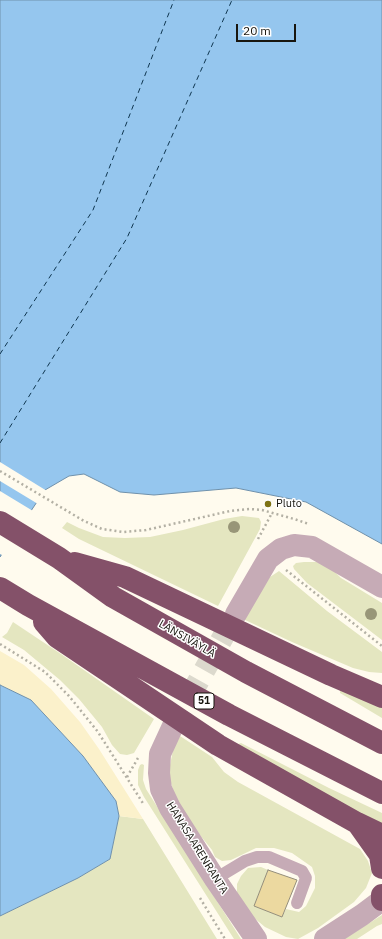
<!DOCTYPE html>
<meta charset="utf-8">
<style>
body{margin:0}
#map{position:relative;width:382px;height:939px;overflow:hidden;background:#fffbee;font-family:"IBM Plex Sans",sans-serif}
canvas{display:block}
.scale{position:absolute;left:236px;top:24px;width:60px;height:18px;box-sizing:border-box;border:2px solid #18160f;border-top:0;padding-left:5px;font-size:12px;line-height:14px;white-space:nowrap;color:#18160f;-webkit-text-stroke:3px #fff;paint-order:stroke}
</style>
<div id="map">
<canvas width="382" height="939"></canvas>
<div class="scale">20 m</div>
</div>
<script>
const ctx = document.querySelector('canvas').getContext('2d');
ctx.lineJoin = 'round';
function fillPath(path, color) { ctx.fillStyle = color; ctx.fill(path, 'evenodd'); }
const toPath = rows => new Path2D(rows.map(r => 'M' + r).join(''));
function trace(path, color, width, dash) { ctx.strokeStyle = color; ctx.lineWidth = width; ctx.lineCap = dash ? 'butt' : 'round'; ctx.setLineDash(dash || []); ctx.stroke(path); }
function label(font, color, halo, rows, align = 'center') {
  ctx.font = font + ' "IBM Plex Sans",sans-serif'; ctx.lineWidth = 3; ctx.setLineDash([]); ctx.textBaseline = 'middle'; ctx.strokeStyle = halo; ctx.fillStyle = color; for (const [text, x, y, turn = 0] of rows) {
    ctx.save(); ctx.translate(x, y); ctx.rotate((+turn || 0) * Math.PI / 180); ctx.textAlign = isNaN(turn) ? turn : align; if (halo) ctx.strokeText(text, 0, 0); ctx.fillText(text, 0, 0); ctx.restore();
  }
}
const green = toPath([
 [242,516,259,518,261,522,260,529,218,606,79,539,62,528,67,522,79,528,103,537,125,538,150,537,183,530,224,519],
 [304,562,317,562,332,569,341,578,382,603,382,640,307,583,294,569,293,566,296,563],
 [279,571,327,611,382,652,382,673,369,672,353,668,292,642,243,619,270,577],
 [13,622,61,654,154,719,134,753,127,755,120,754,112,745,102,727,79,699,60,680,24,650,2,637,7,633],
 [340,689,355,695,382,708,382,718,340,693],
 [180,736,212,757,224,772,238,782,360,849,368,861,372,873,366,888,354,902,318,928,298,939,286,937,265,927,253,917,237,894,237,884,241,876,248,868,261,867,268,870,254,906,282,917,286,909,299,912,306,906,315,888,315,876,312,867,292,853,274,848,256,848,231,860,222,861,215,857,212,850,186,818,174,793,170,780,170,765,173,750],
 [241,743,329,788,382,813,382,825,236,745],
 [142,764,144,765,143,780,146,789,241,939,234,939,144,797,138,785,138,770,140,765],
 [119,816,143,819,217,939,0,939,0,916,78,878,110,859],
 [382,915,382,924,377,926,357,939,344,939]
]);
const sand = toPath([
 [0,651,24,665,51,689,80,722,99,749,143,819,119,816,116,801,83,756,31,700,0,685]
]);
const water = toPath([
 [0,0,382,0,382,544,306,502,236,488,154,495,120,492,84,474,69,476,45,490,0,557,0,0],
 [0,685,31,700,83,756,116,801,119,816,110,859,78,878,0,916,0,685]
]);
const pier = toPath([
 [0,462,47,491,38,504,0,481],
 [0,491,33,511,4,556,0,554]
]);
const ferry = toPath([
 [0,354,93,210,174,0],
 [0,443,127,238,232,0]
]);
const building = toPath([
 [268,870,297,880,282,917,254,906,268,870]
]);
const streetTunnel = toPath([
 [172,728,236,614]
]);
const path = toPath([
 [0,471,84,521,102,529,123,532,146,530,230,511,250,509,262,510,294,519,309,524],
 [258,539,272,513],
 [286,570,382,646],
 [0,644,45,672,69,696,98,732,144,805],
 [127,777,138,758],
 [200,898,225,939]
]);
const lane = toPath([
 [215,879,245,861,257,857,269,857,302,871,306,878,297,903]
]);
const street = toPath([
 [236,614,268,559,281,549,294,545,312,547,382,587],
 [172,728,160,754,159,773,161,789,170,808,215,879,256,939],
 [325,939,362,915,382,900]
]);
const highway = toPath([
 [0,522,59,558,113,597,246,672,382,743],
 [75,563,125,577,331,675,382,697],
 [0,588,28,605,229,715,382,793],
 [44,622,57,637,218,745,357,823,382,835],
 [358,824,380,855,382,868],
 [382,900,382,895]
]);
const trees = [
 [234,527],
 [371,614]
];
const markers = [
 [268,504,4,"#7e7314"]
];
const shields = [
 [204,701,20]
];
const shieldNames = [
 ["51",204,701]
];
const poiNames = [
 ["Pluto",276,504]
];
const streetNames = [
 ["LÄNSIVÄYLÄ",187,639,30],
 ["HANASAARENRANTA",197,848,58]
];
fillPath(green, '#e4e6c0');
fillPath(sand, '#fbf1cb');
fillPath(water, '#95c6ee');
trace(water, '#7091ab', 1);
fillPath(pier, '#fffbee');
trace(ferry, '#0f3650', 1, [5, 4]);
fillPath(building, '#ecd9a0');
trace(building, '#938d7a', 1);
trace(streetTunnel, '#dcd9cd', 22, [22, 11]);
trace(path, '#b3b0a4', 2.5, [2, 3]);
trace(lane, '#c6abb6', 12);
trace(street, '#c6abb6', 22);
trace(highway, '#845169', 22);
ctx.fillStyle = '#989678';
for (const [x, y] of trees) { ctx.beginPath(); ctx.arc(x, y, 6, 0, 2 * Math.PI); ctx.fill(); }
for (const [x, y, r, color] of markers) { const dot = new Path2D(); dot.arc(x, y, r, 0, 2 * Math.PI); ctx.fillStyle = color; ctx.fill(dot); trace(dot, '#fff', 1.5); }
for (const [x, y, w] of shields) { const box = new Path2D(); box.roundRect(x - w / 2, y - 8, w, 16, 3); ctx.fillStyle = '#fff'; ctx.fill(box); trace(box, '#18160f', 1); }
label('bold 10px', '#18160f', null, shieldNames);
label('11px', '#18160f', '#fff', poiNames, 'left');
label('11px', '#18160f', '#fff', streetNames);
</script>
